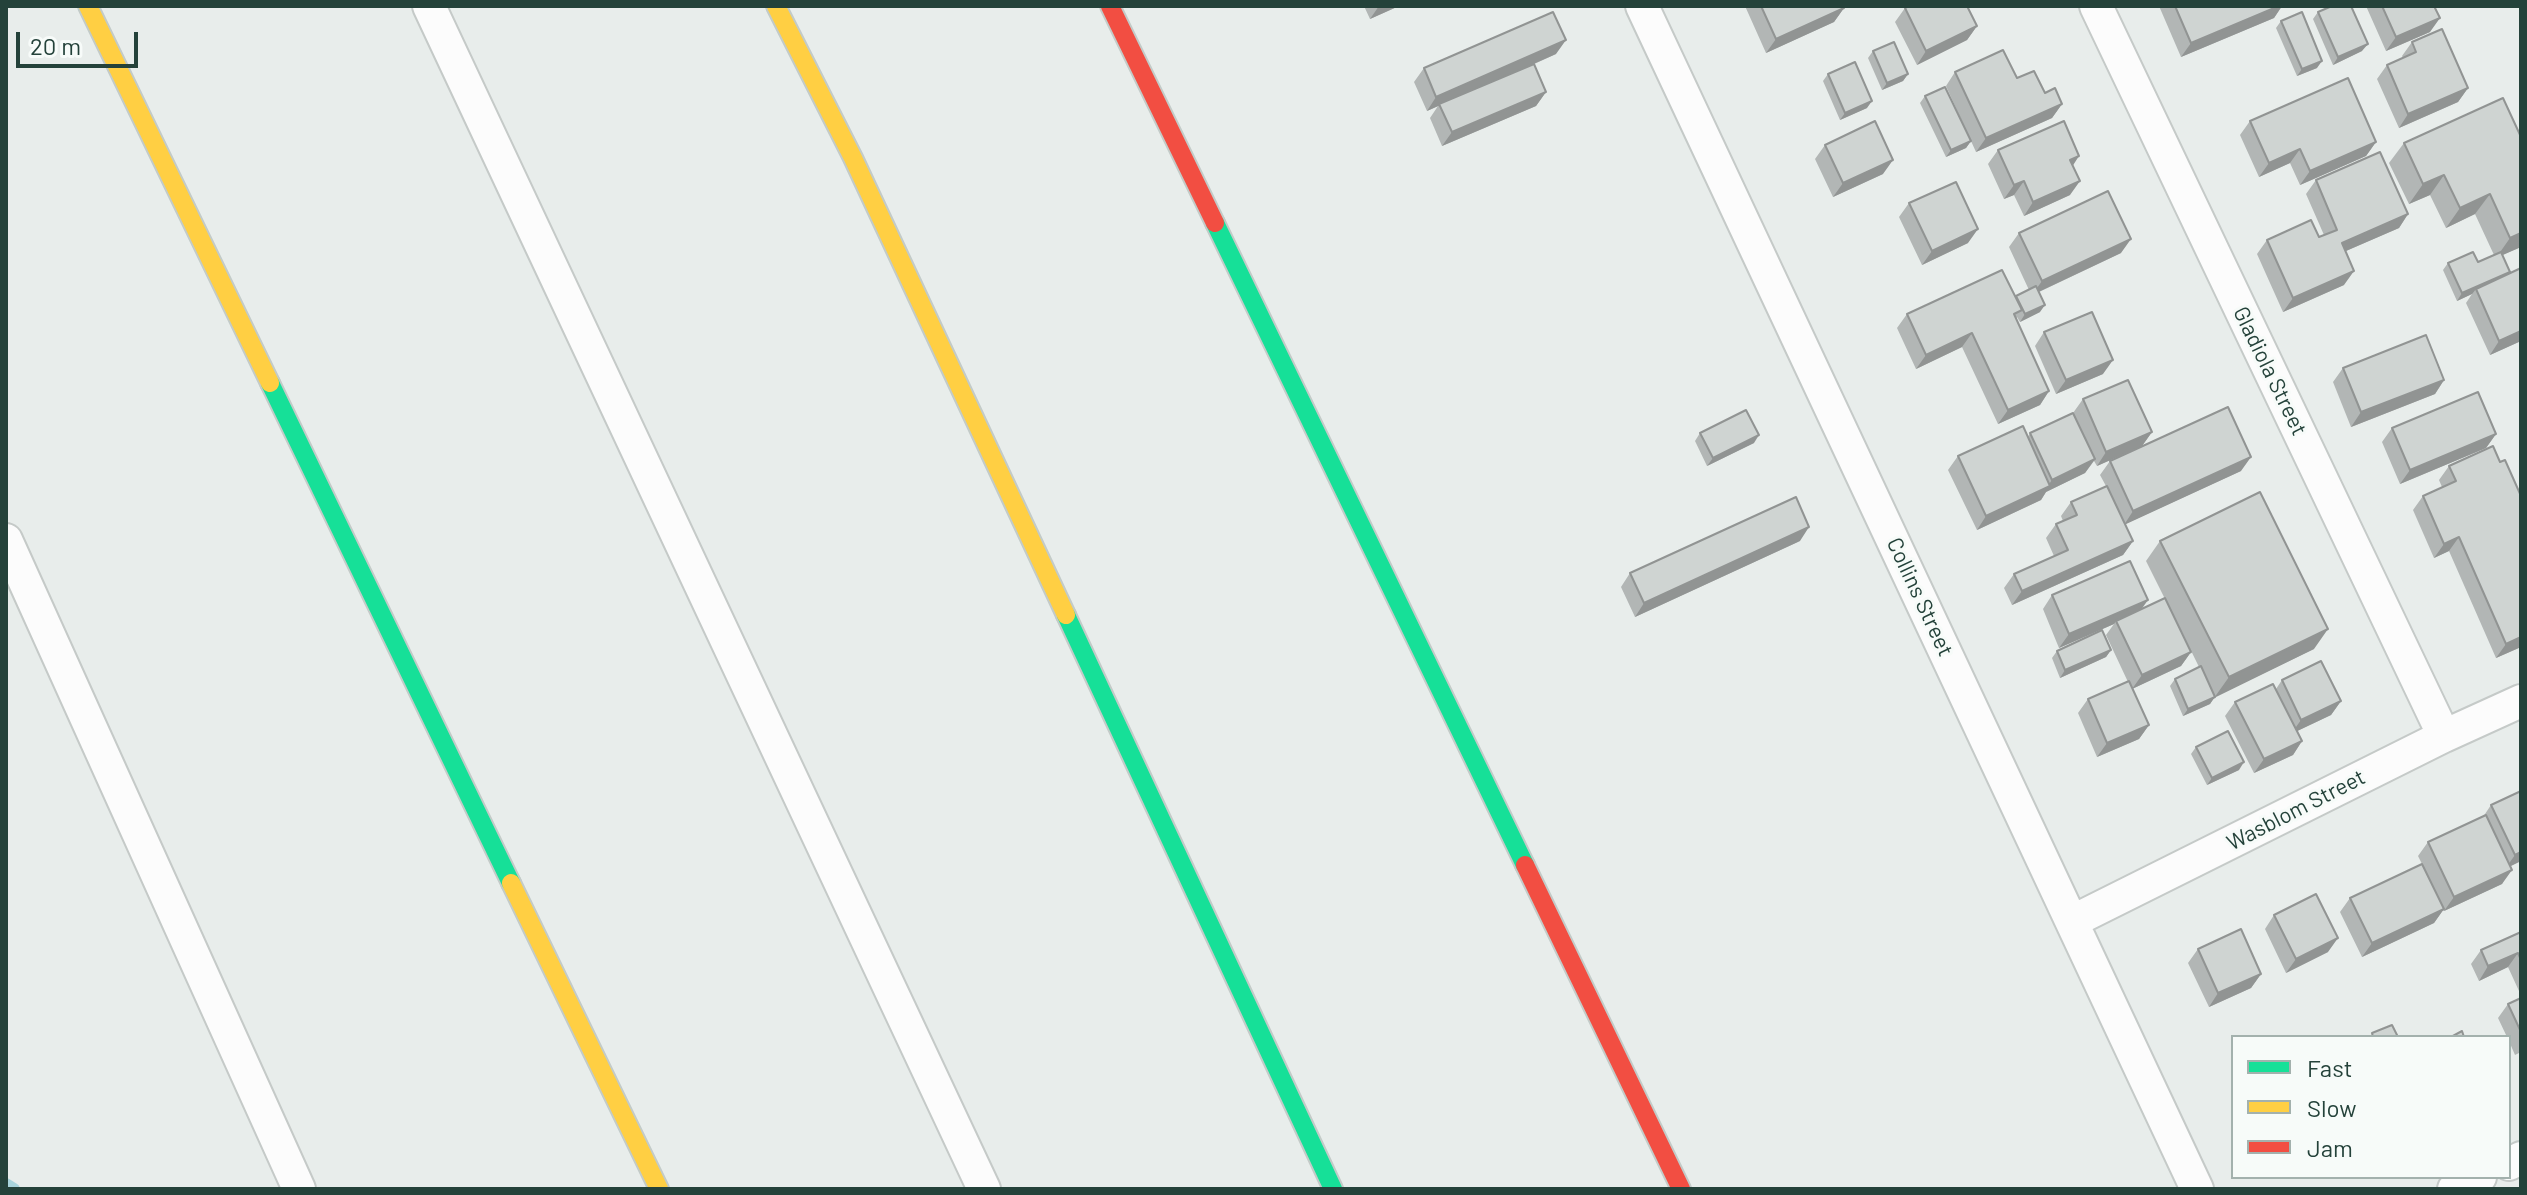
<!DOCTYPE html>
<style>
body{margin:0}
#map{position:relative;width:2527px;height:1195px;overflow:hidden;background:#e8edeb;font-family:Barlow,sans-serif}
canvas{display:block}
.frame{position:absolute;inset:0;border:8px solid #24423a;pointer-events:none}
.legend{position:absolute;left:2231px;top:1035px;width:280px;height:144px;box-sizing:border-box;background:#f7fbf9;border:2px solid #a3b1ad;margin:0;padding:10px 14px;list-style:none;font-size:24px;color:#24423a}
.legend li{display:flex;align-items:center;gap:16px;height:40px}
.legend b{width:40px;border:2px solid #a3b1ad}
.scale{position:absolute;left:16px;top:32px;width:122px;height:36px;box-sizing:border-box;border:4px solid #24423a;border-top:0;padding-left:10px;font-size:24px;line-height:28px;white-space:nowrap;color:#24423a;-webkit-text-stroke:6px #f7fbf9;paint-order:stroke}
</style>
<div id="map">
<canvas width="2527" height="1195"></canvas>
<div class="frame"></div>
<ul class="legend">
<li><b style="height:10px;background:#16e098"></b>Fast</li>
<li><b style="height:10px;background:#ffcf43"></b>Slow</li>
<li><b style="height:10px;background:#f24e42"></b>Jam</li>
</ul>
<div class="scale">20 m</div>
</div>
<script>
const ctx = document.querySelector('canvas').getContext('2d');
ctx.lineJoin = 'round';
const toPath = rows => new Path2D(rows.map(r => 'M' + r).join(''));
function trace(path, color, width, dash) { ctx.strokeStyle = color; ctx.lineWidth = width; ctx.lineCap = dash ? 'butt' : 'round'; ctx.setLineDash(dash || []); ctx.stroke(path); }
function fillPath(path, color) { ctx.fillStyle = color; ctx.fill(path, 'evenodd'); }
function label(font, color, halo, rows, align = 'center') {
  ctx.font = font + ' Barlow,sans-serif'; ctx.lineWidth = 6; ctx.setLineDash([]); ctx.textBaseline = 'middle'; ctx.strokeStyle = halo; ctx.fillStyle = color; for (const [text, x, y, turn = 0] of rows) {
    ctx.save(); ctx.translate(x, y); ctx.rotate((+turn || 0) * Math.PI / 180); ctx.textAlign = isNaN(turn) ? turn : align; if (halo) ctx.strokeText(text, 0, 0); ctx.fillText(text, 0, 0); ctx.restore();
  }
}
const stream = toPath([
 [6,1184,14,1189]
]);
const street = toPath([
 [429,6,984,1189],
 [1642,6,2197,1189],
 [2096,6,2444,736],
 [6,540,299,1189],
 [2073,921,2444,736,2521,701],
 [2509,1164,2521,1158],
 [2454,1189,2480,1177]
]);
const fast = toPath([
 [1215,223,1525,865],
 [270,383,511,883],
 [1066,615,1333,1189]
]);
const slow = toPath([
 [88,6,270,383],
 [776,6,853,158,1066,615],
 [511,883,659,1189]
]);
const jam = toPath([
 [1110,6,1215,223],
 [1525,865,1681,1189]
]);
const wall = toPath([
 [1364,6,1399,6,1370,19],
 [1745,6,1843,6,1844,8,1834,22,1766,53],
 [2159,6,2282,6,2274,18,2181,57],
 [2366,6,2434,6,2430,32,2386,51],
 [1905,8,1977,26,1967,40,1917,65,1895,22],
 [2318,12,2362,51,2333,65,2313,19],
 [2281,21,2317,68,2297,76,2276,28],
 [2412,42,2468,88,2458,102,2399,128,2377,79,2387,65,2403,58,2402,56],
 [1873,51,1908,74,1903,81,1882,90,1868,58],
 [1556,54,1532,65,1546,92,1536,106,1442,146,1430,118,1438,106,1427,111,1414,82,1424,68],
 [1955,72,2017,78,2045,93,2062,104,2052,118,1976,152,1971,141,1966,148,1946,157,1920,103,1925,96,1965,128,1946,86],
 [1828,74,1867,108,1840,120,1823,81],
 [2503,98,2521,247,2502,255,2508,274,2521,341,2490,355,2466,303,2472,294,2457,301,2443,270,2448,263,2478,262,2494,255,2475,214,2446,228,2430,195,2409,204,2389,163,2404,143],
 [2250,121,2376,142,2366,156,2300,185,2290,163,2259,177,2240,135],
 [1825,145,1883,174,1833,197,1815,159],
 [1998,150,2073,165,2070,195,2024,216,2014,195,2004,199,1988,164],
 [2316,180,2408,214,2399,228,2346,251,2344,285,2283,312,2257,254,2267,240,2319,237,2324,235,2306,194],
 [1909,203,1968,243,1922,265,1899,217],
 [2019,233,2121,253,2039,292,2040,312,2020,322,2017,317,2016,319,2049,391,2040,405,1998,424,1962,347,1916,369,1897,328,1907,314,2015,297,2029,290,2009,247],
 [2044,332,2103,374,2056,394,2035,346],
 [2343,368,2444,380,2435,394,2351,427,2333,382],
 [2083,399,2152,432,2142,446,2097,466,2094,461,2085,473,2046,492,2041,500,1977,530,1948,470,1958,456,2028,437,2030,433,2073,413],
 [2392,428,2496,434,2486,448,2400,484,2382,442],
 [1700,433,1754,443,1707,466,1695,441],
 [2110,461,2241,471,2125,524,2133,541,2123,555,2012,605,2004,588,2014,574,2054,556,2046,538,2056,524,2063,521,2061,516,2071,502,2106,486,2100,475],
 [2500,462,2521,496,2521,647,2496,658,2449,551,2434,558,2413,510,2423,496,2442,487,2439,480,2449,466],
 [1800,541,1635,617,1621,587,1630,573],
 [2160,541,2314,649,2214,697,2210,704,2183,716,2170,686,2175,679,2199,667,2173,614,2191,652,2181,666,2132,689,2149,725,2139,739,2097,757,2078,713,2088,699,2128,682,2106,635,2114,624,2059,648,2043,609,2052,595,2140,610,2165,599,2146,561],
 [2111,650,2106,657,2060,678,2052,658,2057,651],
 [2282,680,2341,701,2331,715,2297,731,2302,741,2293,755,2254,773,2225,716,2235,702,2276,689],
 [2196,747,2239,770,2207,785,2191,754],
 [2521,791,2521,861,2510,866,2502,884,2444,911,2443,910,2434,923,2362,957,2340,912,2350,898,2422,864,2418,856,2428,842,2483,817,2491,805],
 [2274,915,2328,952,2286,973,2265,929],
 [2521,932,2521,990,2519,991,2508,967,2479,981,2471,964,2481,950],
 [2198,949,2261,974,2251,988,2209,1007,2188,963],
 [2521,998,2521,1052,2515,1055,2509,1041,2509,1037,2507,1037,2498,1018,2508,1004]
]);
const shadedWall = toPath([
 [1379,6,1399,6,1370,19],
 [2279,6,2282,6,2274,18,2181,57,2191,43],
 [1844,8,1834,22,1766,53,1776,39],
 [2440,18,2430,32,2386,51,2396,37],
 [1977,26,1967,40,1917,65,1926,51],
 [1566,40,1556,54,1427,111,1436,97],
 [2368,44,2362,51,2333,65,2338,57],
 [2322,61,2317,68,2297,76,2302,69],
 [1908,74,1903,81,1882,90,1887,83],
 [2468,88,2458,102,2399,128,2408,114],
 [1546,92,1536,106,1442,146,1452,132],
 [1872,101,1867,108,1840,120,1845,113],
 [2062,104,2052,118,1976,152,1986,138],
 [1971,141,1966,148,1946,157,1951,150],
 [2376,142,2366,156,2300,185,2310,171],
 [2300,149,2290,163,2259,177,2269,163],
 [2079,156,2070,170,2070,160],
 [1893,160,1883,174,1833,197,1843,183],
 [2444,175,2430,195,2409,204,2423,184],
 [2024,181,2014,195,2004,199,2014,185],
 [2080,181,2070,195,2024,216,2033,202],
 [2490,194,2475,214,2446,228,2460,208],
 [2408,214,2399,228,2332,257,2342,243],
 [1978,229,1968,243,1922,265,1932,251],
 [2521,233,2521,247,2496,258,2510,238],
 [2131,239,2121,253,2032,295,2042,281],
 [2354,271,2344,285,2283,312,2293,298],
 [2510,272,2505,279,2476,289,2472,294,2457,301,2462,293],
 [2045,305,2040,312,2020,322,2025,314],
 [2521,331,2521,341,2490,355,2499,341],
 [1972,333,1962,347,1916,369,1926,355],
 [2113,360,2103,374,2056,394,2066,380],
 [2444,380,2435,394,2351,427,2361,412],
 [2049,391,2040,405,1998,424,2008,410],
 [2152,432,2142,446,2097,466,2106,452],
 [2496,434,2486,448,2400,484,2410,470],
 [1759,435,1754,443,1707,466,1713,458],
 [2251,457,2241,471,2124,525,2133,511],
 [2095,459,2085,473,2046,492,2041,500,1977,530,1986,516,2047,487,2052,480],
 [1809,527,1800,541,1635,617,1644,603],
 [2459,537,2449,551,2434,558,2444,544],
 [2133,541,2123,555,2012,605,2022,591],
 [2148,600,2138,614,2116,621,2114,624,2059,648,2069,634],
 [2328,629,2314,649,2214,698,2229,677],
 [2521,637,2521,647,2496,658,2506,644],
 [2111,650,2106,657,2060,678,2065,670],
 [2191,652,2181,666,2132,689,2142,675],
 [2215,697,2210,704,2183,716,2188,709],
 [2341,701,2331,715,2291,734,2301,720],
 [2149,725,2139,739,2097,757,2107,743],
 [2302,741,2293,755,2254,773,2264,759],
 [2244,762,2239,770,2207,785,2212,778],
 [2521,852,2521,861,2505,869,2515,855],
 [2512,870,2502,884,2444,911,2454,897],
 [2444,909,2434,923,2362,957,2372,943],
 [2338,938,2328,952,2286,973,2296,959],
 [2518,953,2508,967,2479,981,2488,966],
 [2261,974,2251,988,2209,1007,2218,993]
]);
const building = toPath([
 [1761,6,1843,6,1844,8,1776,39,1761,6],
 [1909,6,1967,6,1977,26,1926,51,1905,8,1909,6],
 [2175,6,2279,6,2191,43,2175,6],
 [2332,6,2351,6,2368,44,2338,57,2318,12,2332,6],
 [2382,6,2434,6,2440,18,2396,37,2382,6],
 [1553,12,1566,40,1436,97,1424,68,1553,12],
 [2302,12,2322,61,2302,69,2281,21,2302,12],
 [2442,29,2468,88,2408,114,2387,65,2416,52,2412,42,2442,29],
 [1894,42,1908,74,1887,83,1873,51,1894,42],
 [2003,50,2017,78,2034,71,2045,93,2055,88,2062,104,1986,138,1955,72,2003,50],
 [1855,62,1872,101,1845,113,1828,74,1855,62],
 [1534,64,1546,92,1452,132,1439,104,1534,64],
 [2348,78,2376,142,2310,171,2300,149,2269,163,2250,121,2348,78],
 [1945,87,1971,141,1951,150,1925,96,1945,87],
 [2503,98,2521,137,2521,233,2510,238,2490,194,2460,208,2444,175,2423,184,2404,143,2503,98],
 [1875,121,1893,160,1843,183,1825,145,1875,121],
 [2064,121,2079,156,2070,160,2080,181,2033,202,2024,181,2014,185,1998,150,2064,121],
 [2380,152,2408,214,2342,243,2354,271,2293,298,2267,240,2311,220,2319,237,2337,230,2316,180,2380,152],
 [1956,182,1978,229,1932,251,1909,203,1956,182],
 [2108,191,2131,239,2042,281,2019,233,2108,191],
 [2473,252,2478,262,2501,252,2510,272,2462,293,2448,263,2473,252],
 [2521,268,2521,331,2499,341,2476,289,2521,268],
 [2002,270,2022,310,2014,314,2049,391,2008,410,1972,333,1926,355,1907,314,2002,270],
 [2036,286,2045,305,2025,314,2016,296,2036,286],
 [2092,312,2113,360,2066,380,2044,332,2092,312],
 [2426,335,2444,380,2361,412,2343,368,2426,335],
 [2128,380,2152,432,2106,452,2083,399,2128,380],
 [2478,392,2496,434,2410,470,2392,428,2478,392],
 [2228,407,2251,457,2133,511,2110,461,2228,407],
 [1746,410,1759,435,1713,458,1700,433,1746,410],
 [2073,413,2095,459,2052,480,2030,433,2073,413],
 [2023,426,2050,486,1986,516,1958,456,2023,426],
 [2493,446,2500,462,2505,460,2521,496,2521,637,2506,644,2459,537,2444,544,2423,496,2456,481,2449,466,2493,446],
 [2107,486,2133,541,2022,591,2014,574,2068,550,2056,524,2077,515,2071,502,2107,486],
 [2260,492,2328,629,2229,677,2160,541,2260,492],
 [1796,497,1809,527,1644,603,1630,573,1796,497],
 [2130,561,2148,600,2069,634,2052,595,2130,561],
 [2165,598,2191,652,2142,675,2116,621,2165,598],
 [2102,630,2111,650,2065,670,2057,651,2102,630],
 [2321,661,2341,701,2301,720,2282,680,2321,661],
 [2201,666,2215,697,2188,709,2175,679,2201,666],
 [2129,681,2149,725,2107,743,2088,699,2129,681],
 [2273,684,2302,741,2264,759,2235,702,2273,684],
 [2228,731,2244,762,2212,778,2196,747,2228,731],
 [2521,791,2521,852,2515,855,2491,805,2521,791],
 [2486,815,2512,870,2454,897,2428,842,2486,815],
 [2422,864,2444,909,2372,943,2350,898,2422,864],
 [2316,894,2338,938,2296,959,2274,915,2316,894],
 [2241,929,2261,974,2218,993,2198,949,2241,929],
 [2521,932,2521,960,2518,953,2488,966,2481,950,2521,932],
 [2521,998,2521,1032,2508,1004,2521,998],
 [2392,1025,2398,1037,2373,1037,2372,1033,2392,1025],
 [2462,1031,2464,1037,2451,1037,2462,1031]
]);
const streetNames = [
 ["Gladiola Street",2270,371,64],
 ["Collins Street",1920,597,65],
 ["Wasblom Street",2296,810,-27]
];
trace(stream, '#a9d4db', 12);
trace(street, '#c5cac8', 36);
trace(fast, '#c3cbc8', 22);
trace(slow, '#c3cbc8', 22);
trace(jam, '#c3cbc8', 22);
trace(street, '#fcfcfc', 32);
trace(fast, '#16e098', 18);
trace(slow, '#ffcf43', 18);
trace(jam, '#f24e42', 18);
fillPath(wall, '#b2b6b5');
fillPath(shadedWall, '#919493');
fillPath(building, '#cfd4d2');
trace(building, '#919493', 2);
label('22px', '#24423a', '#f7fbf9', streetNames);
</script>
